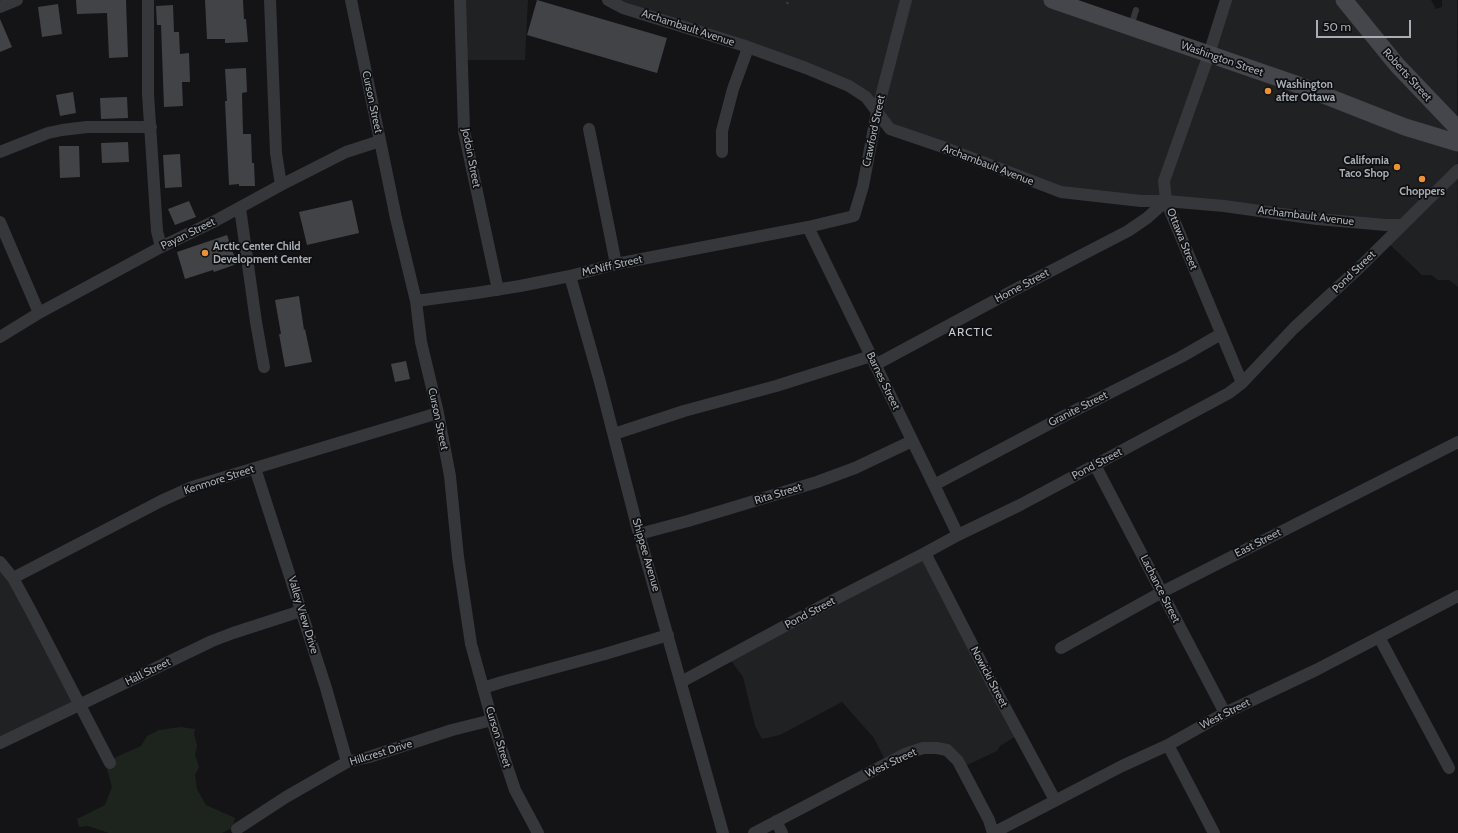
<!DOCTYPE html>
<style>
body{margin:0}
#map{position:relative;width:1458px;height:833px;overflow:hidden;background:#141416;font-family:Cabin,sans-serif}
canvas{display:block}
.scale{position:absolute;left:1316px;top:20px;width:95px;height:18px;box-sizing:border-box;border:2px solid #a7aeb5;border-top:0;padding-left:5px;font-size:12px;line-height:14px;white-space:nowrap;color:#a7aeb5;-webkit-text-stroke:3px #0f0f11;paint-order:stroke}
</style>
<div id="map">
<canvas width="1458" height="833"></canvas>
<div class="scale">50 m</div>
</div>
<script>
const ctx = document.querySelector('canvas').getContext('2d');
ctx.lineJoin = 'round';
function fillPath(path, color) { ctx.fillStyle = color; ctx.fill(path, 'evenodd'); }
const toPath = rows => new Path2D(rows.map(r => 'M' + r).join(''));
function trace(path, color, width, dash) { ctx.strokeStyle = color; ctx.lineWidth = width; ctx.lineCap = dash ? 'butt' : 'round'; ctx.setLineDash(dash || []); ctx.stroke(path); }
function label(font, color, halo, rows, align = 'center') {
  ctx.font = font + ' Cabin,sans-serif'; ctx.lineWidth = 3.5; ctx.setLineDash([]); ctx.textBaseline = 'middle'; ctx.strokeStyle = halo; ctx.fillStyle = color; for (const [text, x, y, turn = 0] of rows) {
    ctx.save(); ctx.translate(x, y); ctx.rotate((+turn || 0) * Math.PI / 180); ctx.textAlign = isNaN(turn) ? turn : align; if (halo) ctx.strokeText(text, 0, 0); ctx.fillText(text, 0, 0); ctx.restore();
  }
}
const built = toPath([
 [459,0,528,0,525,60,460,60],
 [608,0,1045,0,1203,57,1225,0,1431,0,1436,9,1442,7,1442,0,1457,0,1458,287,1449,280,1438,280,1431,275,1422,275,1387,242,1396,228,1055,190,895,132,862,94],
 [922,553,1018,735,1000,746,997,751,961,768,941,749,886,762,874,738,842,702,780,735,762,739,755,726,743,677,728,657],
 [0,570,17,577,80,698,0,743]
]);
const green = toPath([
 [181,727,195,729,194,734,197,745,195,755,199,767,195,775,197,789,206,805,235,818,232,828,222,833,109,833,88,826,79,827,77,819,105,805,112,787,105,762,141,746,147,736,159,730]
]);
const building = toPath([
 [76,0,126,0,128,57,109,58,107,13,77,14],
 [205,0,243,0,244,19,246,19,248,42,225,43,225,39,207,39],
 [537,0,667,38,657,73,527,35],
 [58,4,62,34,42,37,38,7],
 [173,5,174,32,179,32,180,54,189,53,190,82,182,82,183,106,164,107,161,25,157,25,156,6],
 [0,19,12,47,0,52],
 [246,68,247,92,242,93,243,134,251,134,252,163,254,163,255,186,239,186,239,184,229,185,225,101,227,101,225,69],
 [73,92,76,113,60,116,56,95],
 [127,97,128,118,101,119,100,98],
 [128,142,129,162,102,163,101,143],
 [59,146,79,146,80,177,60,178],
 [180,154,182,187,165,188,163,155],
 [352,200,359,233,307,245,299,212],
 [189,201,196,217,175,225,168,209],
 [227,235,237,264,214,272,213,270,185,279,177,252],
 [299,296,304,330,305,329,312,362,285,367,279,334,281,334,275,300],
 [406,361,410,379,395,382,391,364]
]);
const path = toPath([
 [787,4,789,0]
]);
const service = toPath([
 [1131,26,1136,10]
]);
const minor = toPath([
 [148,0,148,94,157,231,161,247],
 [270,0,276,153,281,185],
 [351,0,396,218,416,301,421,342,438,413,450,476,458,557,471,644,492,720,509,772,515,790,538,833],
 [460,0,464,131,498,290],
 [608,0,623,8,742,45,806,68,849,86,866,97,890,129,943,147,1061,192,1141,201,1166,201,1224,206,1317,219,1386,225,1402,225],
 [1226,0,1209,54,1164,181,1166,201,1242,383],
 [0,7,17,0],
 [589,129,616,264],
 [0,152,48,133,62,130,87,127,151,127],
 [722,152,722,131,733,89,748,48],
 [240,208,256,322,264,367],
 [0,222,39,313],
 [808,227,934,485,958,535],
 [570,276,600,382,639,534,723,833],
 [416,301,476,293,520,286,570,276,616,264,808,227,854,216,863,186,877,112,906,0],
 [0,337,39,313,161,247,215,221,281,185,346,152,380,141],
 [875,365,1016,289,1128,231,1147,218,1166,201],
 [614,434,684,411,776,386,871,356],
 [1095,465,1225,713],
 [255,468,326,688,347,762],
 [934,485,1066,415,1181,357,1221,334],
 [639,534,688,521,817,482,855,468,912,441],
 [925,553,994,687,1055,800],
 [0,562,13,578,32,613,110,763],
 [13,578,161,501,192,487,438,413],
 [1379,637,1449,768],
 [1061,648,1162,592,1458,442],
 [681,682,820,607,925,553,958,535,1020,505,1095,465,1229,393,1242,383,1294,328,1361,266,1458,170],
 [483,688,502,682,605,654,668,635],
 [0,743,212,641,233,633,301,611],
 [1168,745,1214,833],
 [776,821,782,833],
 [237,829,286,797,347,762,369,757,452,730,492,720],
 [754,833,905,754,923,748,937,748,947,750,958,761,989,820,993,833],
 [993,833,1122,766,1168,745,1225,713,1316,670,1458,596]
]);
const secondary = toPath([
 [1052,0,1293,83,1405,127,1458,143],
 [1344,0,1397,65,1458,129]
]);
const markers = [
 [1268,91,4,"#e99239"],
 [1397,167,4,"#e99239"],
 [1422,179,4,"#e99239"],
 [205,253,4,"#e99239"]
];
const streetNames = [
 ["Archambault Avenue",688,28,18],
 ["Washington Street",1222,59,19],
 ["Roberts Street",1407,75,48],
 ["Curson Street",372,102,78],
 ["Crawford Street",874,131,-78],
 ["Jodoin Street",471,158,79],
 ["Archambault Avenue",988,165,21],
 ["Archambault Avenue",1306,216,7],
 ["Payan Street",188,234,-26],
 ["Ottawa Street",1182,239,68],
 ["McNiff Street",612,266,-13],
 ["Pond Street",1354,272,-44],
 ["Home Street",1022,286,-28],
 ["Barnes Street",883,381,64],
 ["Granite Street",1078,409,-27],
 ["Curson Street",438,419,78],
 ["Pond Street",1097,464,-28],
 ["Kenmore Street",219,480,-18],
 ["Rita Street",778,494,-17],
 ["East Street",1258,543,-27],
 ["Shippee Avenue",646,555,74],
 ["Lachance Street",1160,589,63],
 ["Pond Street",810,613,-28],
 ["Valley View Drive",303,615,73],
 ["Hall Street",148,672,-26],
 ["Nowicki Street",989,677,62],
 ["West Street",1225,714,-27],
 ["Curson Street",498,737,73],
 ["Hillcrest Drive",381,753,-17],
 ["West Street",891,763,-25]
];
const poiNames = [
 ["Washington",1276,85],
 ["after Ottawa",1276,98],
 ["California",1389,161,"right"],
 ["Taco Shop",1389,174,"right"],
 ["Choppers",1422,192,"center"],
 ["Arctic Center Child",213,247],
 ["Development Center",213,260]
];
const neighbourhoodNames = [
 ["ARCTIC",971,332]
];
fillPath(built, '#202123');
fillPath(green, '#1d241d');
fillPath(building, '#414346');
trace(path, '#3b3e42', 2.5, [2, 3]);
trace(service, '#35373b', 6);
trace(minor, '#35373b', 12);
trace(secondary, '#44464b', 17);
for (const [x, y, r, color] of markers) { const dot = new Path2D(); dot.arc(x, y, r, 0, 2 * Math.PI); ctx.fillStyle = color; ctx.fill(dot); trace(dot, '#0f0f11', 1.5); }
label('11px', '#a7aeb5', '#0f0f11', streetNames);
label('bold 11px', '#a7aeb5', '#0f0f11', poiNames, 'left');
ctx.letterSpacing = '1px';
label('12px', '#c7ccd2', '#0f0f11', neighbourhoodNames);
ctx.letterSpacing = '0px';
</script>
